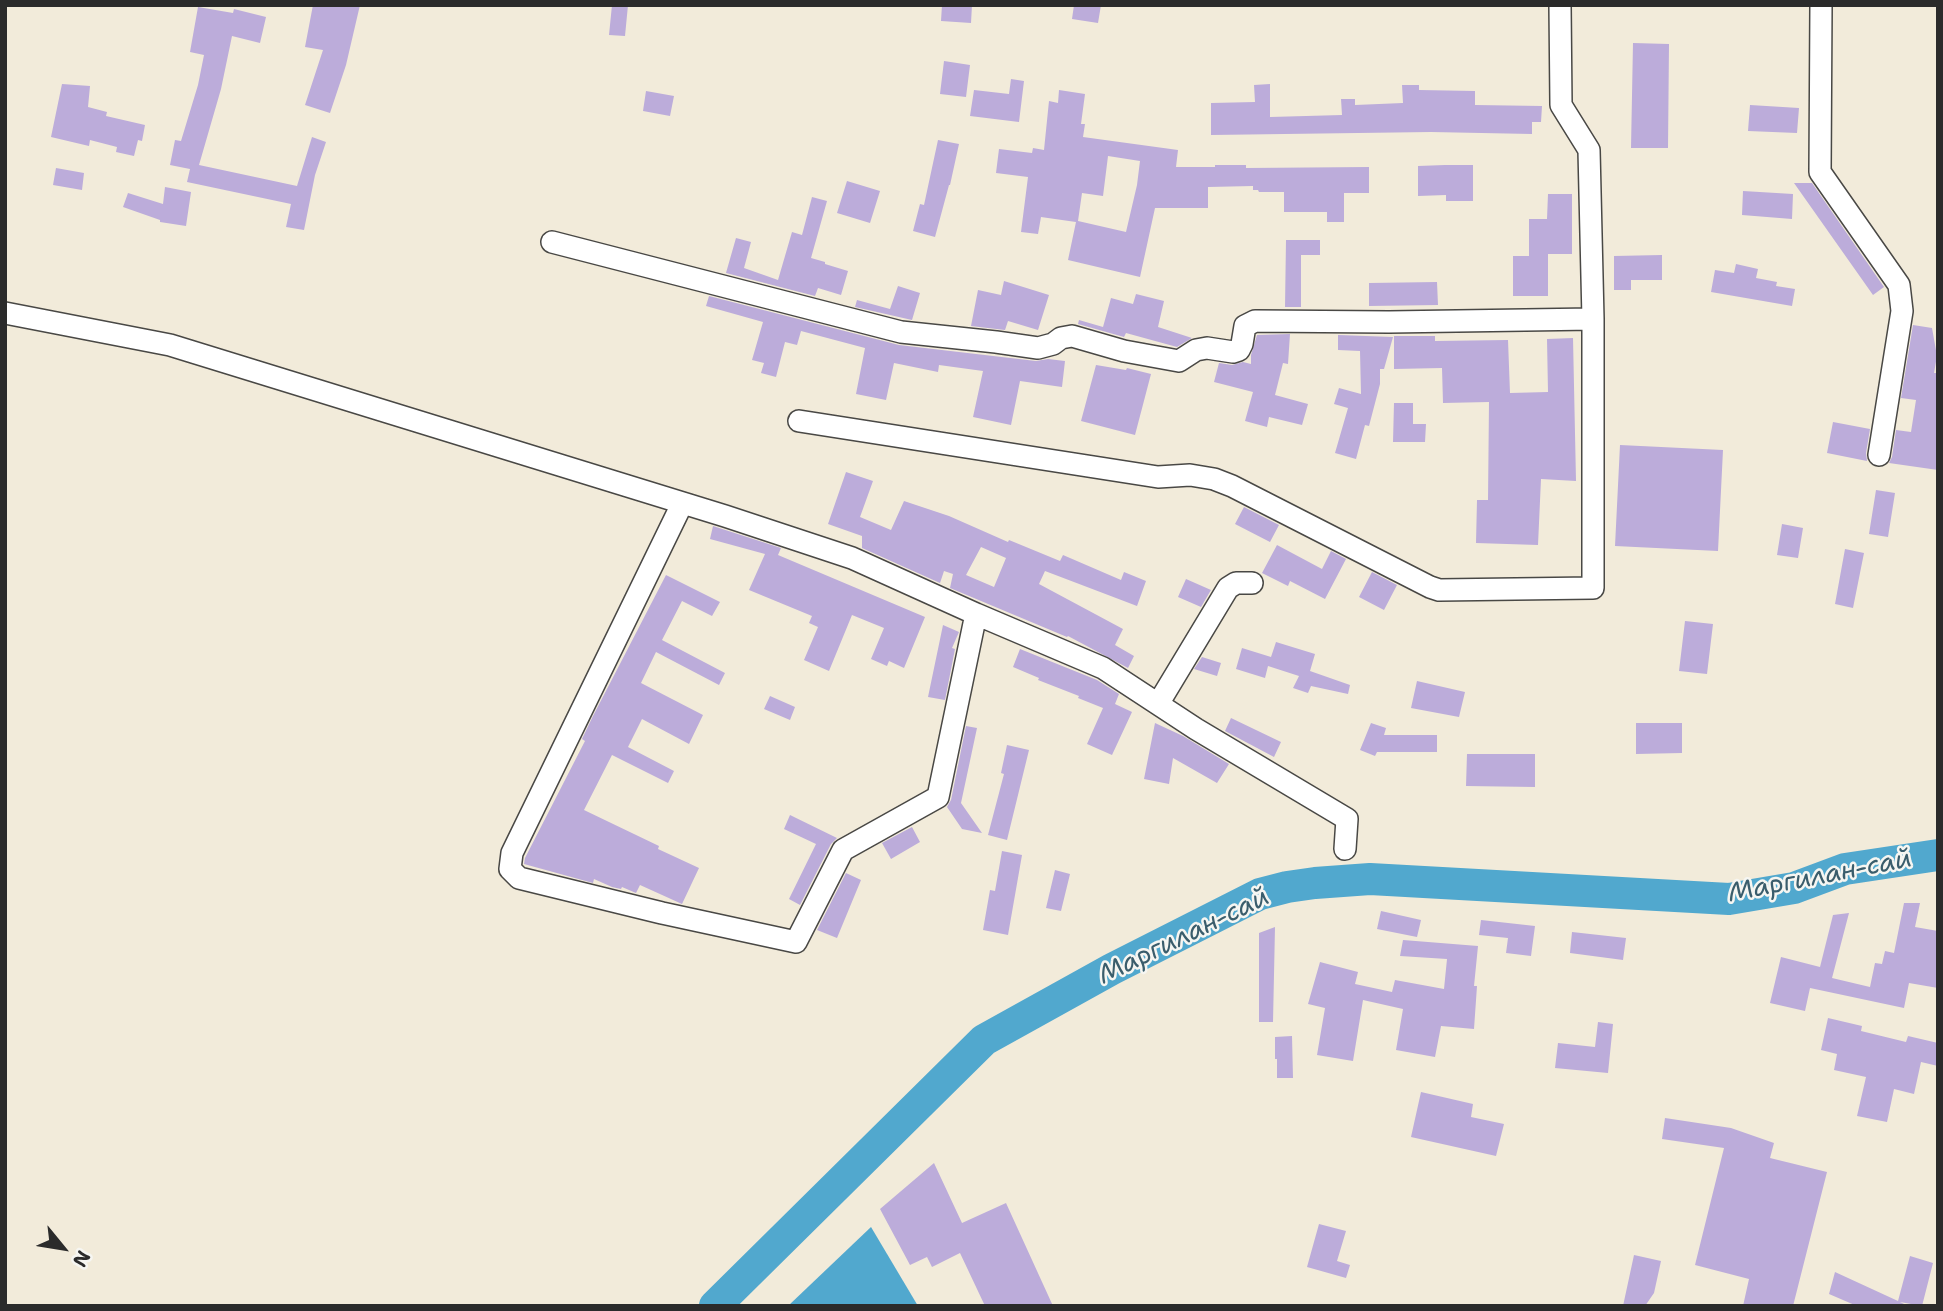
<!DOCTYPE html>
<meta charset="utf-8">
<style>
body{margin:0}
#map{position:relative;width:1943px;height:1311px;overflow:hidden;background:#f2ebda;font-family:"Shantell Sans",sans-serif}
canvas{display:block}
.frame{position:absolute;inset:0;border:7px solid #2b2b2b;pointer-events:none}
.north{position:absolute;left:28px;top:1213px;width:70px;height:70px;-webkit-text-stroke:5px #f6f6f2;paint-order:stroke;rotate:120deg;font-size:19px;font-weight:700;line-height:28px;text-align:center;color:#2b2b2b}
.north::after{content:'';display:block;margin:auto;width:24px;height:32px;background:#2b2b2b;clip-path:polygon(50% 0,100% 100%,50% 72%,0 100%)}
</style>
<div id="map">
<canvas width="1943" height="1311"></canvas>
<div class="frame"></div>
<div class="north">N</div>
</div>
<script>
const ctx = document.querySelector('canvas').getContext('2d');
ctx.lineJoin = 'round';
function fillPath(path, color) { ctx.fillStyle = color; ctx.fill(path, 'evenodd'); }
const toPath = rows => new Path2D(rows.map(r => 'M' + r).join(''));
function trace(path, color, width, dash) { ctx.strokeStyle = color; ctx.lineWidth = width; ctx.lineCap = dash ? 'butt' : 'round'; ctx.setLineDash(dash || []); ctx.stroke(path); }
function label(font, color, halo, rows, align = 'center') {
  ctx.font = font + ' "Shantell Sans",sans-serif'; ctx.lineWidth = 5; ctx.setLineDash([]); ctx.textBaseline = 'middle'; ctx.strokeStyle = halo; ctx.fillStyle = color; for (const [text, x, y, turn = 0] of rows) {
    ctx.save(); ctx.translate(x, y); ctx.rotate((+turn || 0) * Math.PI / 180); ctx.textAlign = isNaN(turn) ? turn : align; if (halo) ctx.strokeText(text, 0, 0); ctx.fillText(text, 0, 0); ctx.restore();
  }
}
const water = toPath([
 [871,1227,918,1306,788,1306]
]);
const river = toPath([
 [715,1306,984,1040,1112,969,1260,894,1287,887,1315,883,1370,879,1729,899,1794,888,1845,869,1938,855]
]);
const building = toPath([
 [313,5,360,5,346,65,330,113,305,105,323,50,305,47],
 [612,5,628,5,625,36,609,35],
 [942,5,972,5,971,23,941,21],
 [1074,5,1101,5,1098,23,1072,19],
 [198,7,233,13,234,9,266,17,260,43,232,36,221,89,199,165,297,186,312,137,326,142,315,175,304,230,286,227,291,204,187,182,190,169,170,165,175,140,181,141,198,85,204,55,190,52],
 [1633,43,1669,44,1668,148,1631,148],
 [944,61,970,65,966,97,940,94],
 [1011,79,1024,81,1019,122,970,116,974,90,1009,94],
 [62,84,90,86,88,107,107,112,106,116,145,125,142,141,138,140,134,156,116,152,117,147,90,140,89,146,51,137],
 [1270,84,1270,117,1342,115,1341,99,1355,99,1355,105,1403,103,1402,85,1419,85,1419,90,1475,91,1475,105,1542,106,1541,122,1532,122,1532,134,1431,132,1211,135,1211,103,1255,102,1254,85],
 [1059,90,1085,94,1081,124,1085,124,1083,137,1178,150,1176,167,1215,167,1215,165,1246,165,1246,168,1369,167,1369,193,1344,193,1344,222,1327,222,1327,212,1284,212,1284,192,1259,192,1258,190,1253,190,1253,186,1208,187,1208,208,1155,208,1140,277,1068,260,1076,222,1041,217,1038,234,1021,232,1028,177,996,173,999,149,1032,153,1033,148,1044,150,1049,101,1058,103],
 [1108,156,1140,161,1137,185,1126,232,1078,221,1082,193,1103,196],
 [646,91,674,96,670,116,643,111],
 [1750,105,1799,108,1797,133,1748,131],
 [938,140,959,144,950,185,949,185,935,237,913,231,920,204,924,205],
 [1445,165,1473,165,1473,201,1446,201,1446,195,1418,196,1418,166],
 [56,168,84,173,82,190,53,185],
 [847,181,880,191,870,223,837,213],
 [1794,183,1812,183,1884,287,1873,295],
 [165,187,191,192,186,226,160,222,160,220,123,207,128,193,163,204],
 [1743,191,1793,194,1792,219,1742,215],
 [1548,194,1572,194,1572,254,1548,254,1548,296,1513,296,1513,256,1529,256,1529,219,1547,219],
 [812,197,827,201,811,258,825,262,825,264,848,271,841,295,818,288,815,296,726,273,736,238,751,242,744,268,778,280,792,232,802,235],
 [1286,240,1320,240,1320,255,1301,255,1301,307,1285,307],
 [1662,255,1662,280,1631,280,1631,290,1614,290,1614,256],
 [1736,264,1758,269,1756,278,1777,282,1776,286,1795,289,1792,306,1711,292,1715,270,1734,273],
 [1004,281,1049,295,1038,330,1008,321,1005,330,971,326,978,290,1001,295],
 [1437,282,1438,305,1369,306,1369,283],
 [898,286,920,293,912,320,855,307,857,300,890,309],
 [1136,294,1164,301,1158,327,1192,338,1177,347,1126,333,1124,337,1078,324,1079,320,1103,327,1111,298,1133,304],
 [709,296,899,345,1036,361,1048,359,1065,361,1062,387,1020,381,1011,425,973,417,983,371,939,365,938,372,894,363,886,400,856,394,865,348,801,331,797,345,785,342,776,377,761,373,764,363,752,360,763,322,706,306],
 [1913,325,1932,328,1937,356,1934,373,1938,373,1938,470,1889,463,1892,457,1896,430,1911,432,1916,400,1901,398],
 [1290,334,1288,364,1283,363,1275,395,1308,404,1302,425,1269,417,1267,427,1245,421,1253,392,1214,382,1219,363,1232,365,1243,362,1251,364,1251,355,1257,335],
 [1338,335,1393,337,1384,369,1380,369,1380,384,1369,426,1365,425,1356,459,1335,453,1348,408,1334,404,1339,388,1361,394,1360,351,1338,350],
 [1394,336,1435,336,1435,341,1508,340,1510,393,1548,392,1547,339,1573,338,1576,481,1541,479,1538,545,1476,543,1477,500,1488,500,1489,402,1443,403,1442,368,1394,369],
 [1096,365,1126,370,1127,368,1151,374,1135,435,1081,421],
 [1394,403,1413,403,1413,424,1426,424,1425,442,1393,442],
 [1833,422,1870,429,1866,453,1867,461,1827,453],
 [1620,445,1723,450,1718,551,1615,546],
 [846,472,873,481,860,517,891,530,904,501,949,516,1008,542,1009,540,1060,561,1063,555,1121,580,1124,572,1146,581,1137,606,1045,571,1039,584,1123,629,1115,645,1134,656,1128,668,1068,636,1067,637,950,588,953,574,944,571,940,583,862,548,862,536,828,524],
 [981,547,1006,558,994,587,966,575],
 [1876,490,1895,493,1888,537,1869,534],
 [1244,507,1279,525,1270,542,1235,524],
 [1782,524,1803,528,1798,558,1777,555],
 [713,526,781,548,778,555,925,617,904,668,889,661,887,666,871,659,884,628,852,615,829,671,804,660,818,627,809,623,812,616,749,590,765,554,710,539],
 [1277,545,1322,569,1331,551,1346,559,1325,599,1290,581,1288,586,1262,573],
 [1845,549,1864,553,1853,608,1835,604],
 [1372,572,1397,585,1384,610,1359,597],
 [666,575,720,602,712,616,682,601,662,640,725,673,719,685,656,652,641,683,703,715,689,744,642,719,628,747,674,771,668,783,612,755,584,810,659,846,658,849,699,868,682,904,640,885,636,893,622,887,621,889,612,887,594,879,593,883,524,864,525,858,585,741,582,739,593,716],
 [1186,579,1211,590,1201,607,1178,597],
 [1685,621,1713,624,1707,674,1679,671],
 [943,625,959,632,952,648,955,649,945,700,928,697],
 [1276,642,1315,654,1310,671,1350,685,1348,694,1311,686,1308,693,1293,688,1299,676,1268,666,1265,678,1236,669,1242,648,1271,657],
 [1020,649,1097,680,1119,694,1115,704,1132,712,1112,755,1087,744,1103,708,1078,698,1079,696,1038,680,1039,678,1013,667],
 [1202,657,1221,663,1217,676,1194,669],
 [1417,681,1465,692,1459,717,1411,708],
 [770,696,795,707,790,720,764,709],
 [1231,718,1281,742,1274,757,1225,731],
 [1155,723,1183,736,1229,764,1217,783,1173,758,1169,784,1144,779],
 [1371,723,1386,728,1384,735,1437,735,1437,752,1377,752,1375,756,1360,750],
 [1636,723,1682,723,1682,753,1636,754],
 [966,726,977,728,961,803,982,833,962,829,947,807,951,800],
 [1007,745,1029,750,1007,840,988,835,1004,774,1001,773],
 [1467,754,1535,754,1535,787,1466,786],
 [790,815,837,838,831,844,800,905,789,899,816,844,784,829],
 [912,827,920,842,891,859,882,843],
 [1002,851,1022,855,1008,935,983,930,990,890,995,891],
 [1055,870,1070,874,1061,911,1046,908],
 [846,873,861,880,837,938,817,930],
 [1904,903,1920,903,1915,927,1938,931,1938,988,1909,983,1904,1008,1810,988,1805,1011,1770,1003,1781,957,1820,967,1833,915,1849,913,1832,978,1870,987,1875,963,1882,964,1885,951,1894,953],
 [1381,911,1421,920,1417,937,1377,929],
 [1481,920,1535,926,1531,956,1506,953,1508,938,1479,935],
 [1275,927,1273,1022,1259,1022,1259,933],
 [1572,932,1626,938,1623,960,1570,953],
 [1403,940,1478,946,1474,986,1477,986,1474,1029,1441,1026,1435,1057,1396,1050,1403,1009,1363,1000,1353,1061,1317,1055,1325,1008,1308,1004,1320,962,1358,972,1355,984,1392,992,1395,980,1444,989,1447,959,1400,956],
 [1828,1018,1862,1026,1861,1031,1906,1042,1908,1036,1938,1043,1938,1066,1921,1062,1914,1094,1894,1089,1887,1122,1857,1116,1866,1077,1834,1070,1837,1054,1821,1050],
 [1598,1022,1613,1024,1608,1073,1555,1068,1558,1043,1595,1047],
 [1292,1036,1293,1078,1277,1078,1277,1059,1275,1059,1275,1037],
 [1421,1092,1473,1104,1471,1117,1504,1124,1496,1156,1411,1137],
 [1665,1118,1731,1128,1774,1143,1770,1158,1827,1172,1793,1306,1743,1306,1749,1279,1695,1265,1724,1148,1662,1139],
 [934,1163,962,1223,1006,1203,1053,1306,985,1306,960,1253,932,1267,927,1257,910,1265,880,1209],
 [1319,1224,1346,1231,1337,1261,1350,1265,1346,1278,1307,1267],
 [1634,1255,1661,1261,1654,1293,1645,1306,1623,1306],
 [1910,1256,1933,1263,1922,1306,1900,1302,1908,1306,1857,1306,1829,1294,1835,1272,1898,1301]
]);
const minor = toPath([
 [1821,5,1820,172,1899,285,1902,311,1879,455],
 [552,242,901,332,996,342,1038,348,1053,344,1061,338,1072,336,1124,351,1179,361,1196,350,1207,348,1233,352,1239,350,1242,344,1245,326,1255,321,1389,322,1593,319],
 [5,313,170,345,725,516,852,558,976,614,1103,668,1196,729,1347,819,1345,849],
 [799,421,1158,477,1190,475,1214,479,1232,486,1430,587,1439,590,1593,588,1593,319,1589,150,1561,105,1560,5],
 [682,504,512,853,510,869,519,878,662,913,796,942,843,850,938,797,976,614],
 [1158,704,1228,588,1236,583,1252,583]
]);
const waterNames = [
 ["Маргилан-сай",1820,877,-11],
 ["Маргилан-сай",1184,937,-26]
];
fillPath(water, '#51a8ce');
trace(river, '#51a8ce', 32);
fillPath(building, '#bcacda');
trace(minor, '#494845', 24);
trace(minor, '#fff', 21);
label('italic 26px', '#3a5d6c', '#f6f6f2', waterNames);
</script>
